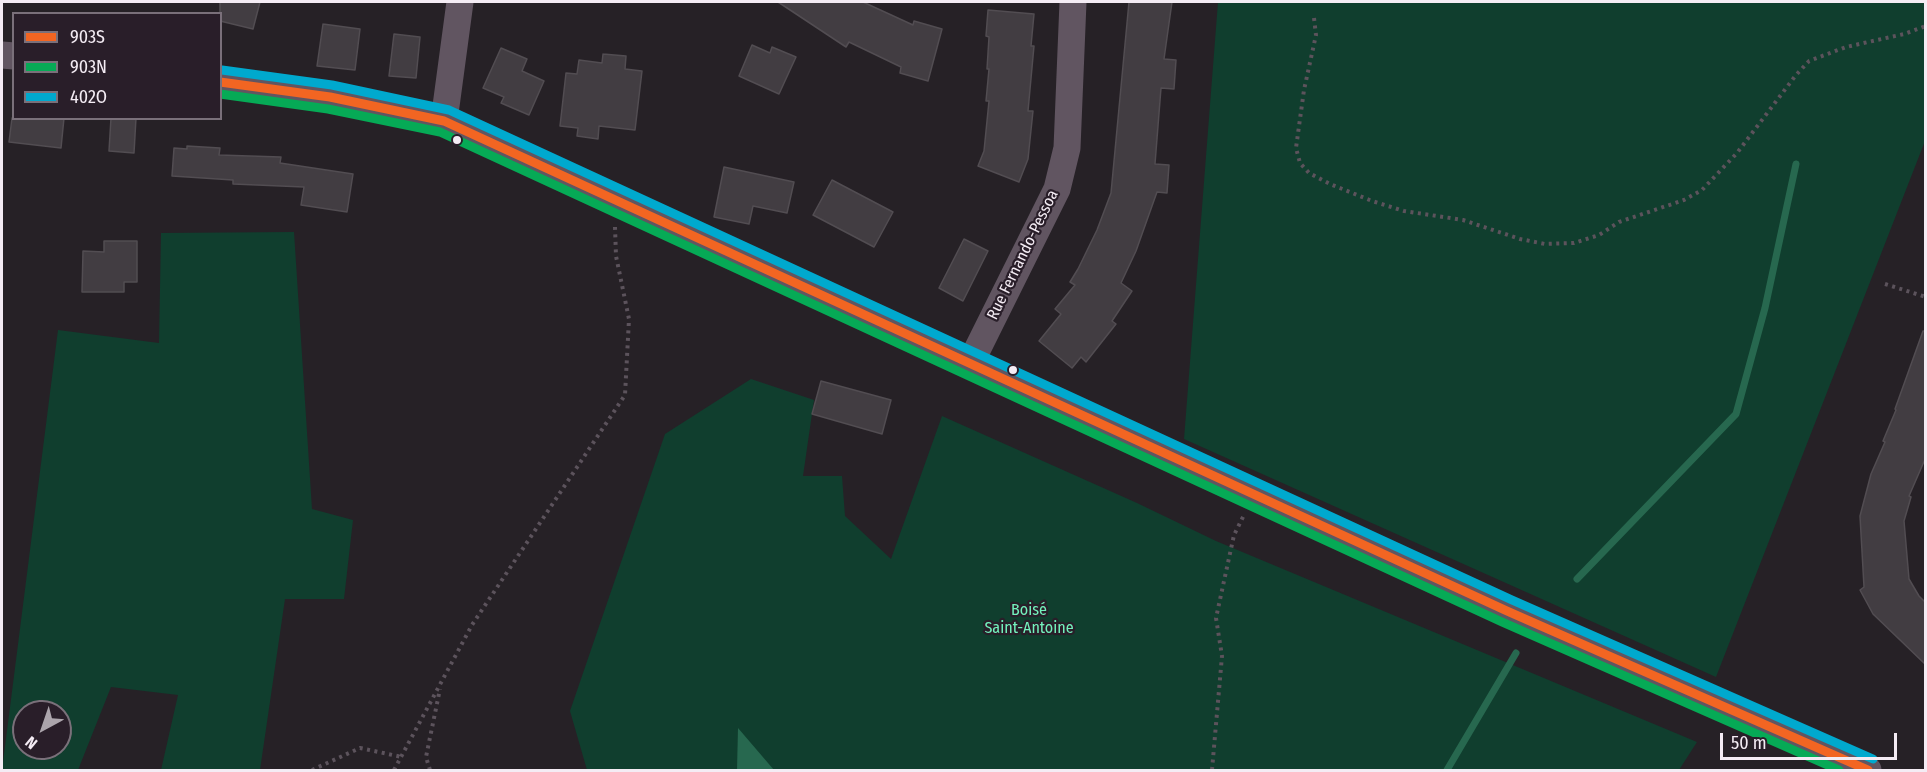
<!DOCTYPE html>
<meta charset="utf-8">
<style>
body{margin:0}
#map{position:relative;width:1927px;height:772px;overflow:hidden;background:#262126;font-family:"Fira Sans Condensed",sans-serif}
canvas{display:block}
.frame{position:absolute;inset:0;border:3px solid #f4ecf4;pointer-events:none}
.legend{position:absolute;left:12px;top:12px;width:210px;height:108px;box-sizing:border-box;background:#291e29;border:2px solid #7a707a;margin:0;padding:8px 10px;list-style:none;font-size:18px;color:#f4ecf4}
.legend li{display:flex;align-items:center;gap:12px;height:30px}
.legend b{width:30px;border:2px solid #7a707a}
.north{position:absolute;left:12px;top:700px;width:60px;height:60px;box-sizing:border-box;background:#291e29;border:2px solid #7a707a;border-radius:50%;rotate:220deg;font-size:16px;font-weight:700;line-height:24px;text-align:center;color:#f4ecf4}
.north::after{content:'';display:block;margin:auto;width:21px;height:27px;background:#aca5ac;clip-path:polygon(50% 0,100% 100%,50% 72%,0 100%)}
.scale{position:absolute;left:1720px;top:733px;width:177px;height:27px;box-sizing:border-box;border:3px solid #f4ecf4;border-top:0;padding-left:8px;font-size:18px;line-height:21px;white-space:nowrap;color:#f4ecf4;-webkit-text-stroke:4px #291e29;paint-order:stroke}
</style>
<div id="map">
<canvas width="1927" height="772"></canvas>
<div class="frame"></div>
<ul class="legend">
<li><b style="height:8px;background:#f26522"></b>903S</li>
<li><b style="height:8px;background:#06aa56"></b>903N</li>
<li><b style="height:8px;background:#00a9ce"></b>402O</li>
</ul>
<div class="north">N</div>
<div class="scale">50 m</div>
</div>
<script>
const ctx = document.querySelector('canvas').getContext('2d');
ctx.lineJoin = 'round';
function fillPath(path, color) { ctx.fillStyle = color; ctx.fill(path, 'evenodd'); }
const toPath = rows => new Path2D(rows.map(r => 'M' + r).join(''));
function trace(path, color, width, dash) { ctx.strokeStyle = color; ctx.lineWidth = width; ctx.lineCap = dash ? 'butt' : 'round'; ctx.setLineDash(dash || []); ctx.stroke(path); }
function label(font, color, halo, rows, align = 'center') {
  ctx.font = font + ' "Fira Sans Condensed",sans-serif'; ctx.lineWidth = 4.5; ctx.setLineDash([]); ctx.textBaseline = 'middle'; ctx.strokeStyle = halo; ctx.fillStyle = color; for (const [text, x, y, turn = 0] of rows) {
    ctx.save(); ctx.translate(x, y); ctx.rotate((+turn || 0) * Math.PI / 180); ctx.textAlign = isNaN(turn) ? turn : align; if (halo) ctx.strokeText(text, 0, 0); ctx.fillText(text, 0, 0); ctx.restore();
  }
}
const green = toPath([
 [1218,2,1925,2,1925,141,1716,677,1184,439],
 [294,232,312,509,353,520,344,599,285,599,260,770,161,770,178,695,111,687,78,770,2,770,58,330,159,343,161,233],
 [24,712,60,712,60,748,24,748],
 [751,379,814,400,803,476,842,476,845,516,891,559,942,416,1137,503,1216,541,1697,742,1679,770,587,770,570,711,665,434]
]);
const water = toPath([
 [738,728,774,770,737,770]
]);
const stream = toPath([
 [1577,579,1736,414,1765,308,1796,164],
 [1447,770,1516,653]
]);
const building = toPath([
 [220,2,260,2,253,29,220,21,220,2],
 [778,2,863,2,913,25,914,21,942,29,928,81,900,73,901,67,849,42,846,47,778,2],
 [1129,2,1172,2,1164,59,1176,60,1174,89,1161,88,1155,164,1169,165,1167,193,1157,192,1136,251,1121,283,1132,291,1112,321,1116,324,1086,362,1081,357,1072,368,1039,341,1061,314,1055,309,1075,285,1070,282,1078,269,1097,230,1111,193,1129,2],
 [988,10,1034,14,1031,46,1034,46,1028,111,1033,111,1028,159,1019,182,978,166,984,151,989,101,986,101,989,69,987,69,989,37,986,36,988,10],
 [323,24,360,29,355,70,317,66,323,24],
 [394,34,420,37,416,78,389,76,394,34],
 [752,45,770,53,772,47,796,57,779,94,739,76,752,45],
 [501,48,527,59,522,71,544,81,529,115,501,103,504,97,483,88,501,48],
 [603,54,626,56,625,69,642,71,635,130,599,126,598,139,577,136,578,128,560,126,566,73,577,74,579,60,602,63,603,54],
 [12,118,64,118,61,148,9,142,12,118],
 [111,118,136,118,134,153,109,151,111,118],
 [187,146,220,148,219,155,281,157,280,163,353,174,347,212,301,205,304,187,233,184,233,180,172,176,174,148,187,149,187,146],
 [724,167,794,182,787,213,753,206,749,224,714,217,724,167],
 [832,180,893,212,874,247,813,215,832,180],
 [964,239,988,251,963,301,939,288,964,239],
 [104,241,137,241,137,282,124,282,124,292,82,292,83,251,104,252,104,241],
 [1923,331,1926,331,1926,457,1909,496,1911,497,1904,521,1909,579,1919,596,1926,603,1926,665,1873,614,1860,590,1864,587,1860,516,1871,474,1885,442,1883,441,1896,410,1895,409,1923,331],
 [821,381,891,400,882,434,812,414,821,381]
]);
const path = toPath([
 [1314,18,1316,35,1304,90,1296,148,1300,163,1309,173,1330,184,1372,201,1404,211,1463,220,1520,239,1545,244,1574,243,1599,235,1619,222,1684,200,1702,190,1737,153,1796,75,1809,61,1846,47,1904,34,1926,26],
 [1885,284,1926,297],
 [312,770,360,748,402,757],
 [394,770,472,625,625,395,629,319,616,256,615,227],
 [430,770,426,757,440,689],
 [1212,770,1222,656,1216,618,1234,535,1244,515]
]);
const minor = toPath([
 [2,55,14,56],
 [220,82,330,97,444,121,1507,611,1868,770],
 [444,121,460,2],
 [971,362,1057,189,1067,148,1073,2]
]);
const bus1 = toPath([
 [220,82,330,97,444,121,1507,611,1868,770]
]);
const bus2 = toPath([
 [220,94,328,109,440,132,1502,622,1839,770]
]);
const bus3 = toPath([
 [222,70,332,85,449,110,1512,600,1873,759]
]);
const markers = [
 [457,140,5,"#f4ecf4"],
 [1013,370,5,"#f4ecf4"]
];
const streetNames = [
 ["Rue Fernando-Pessoa",1023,255,-64]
];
const parkNames = [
 ["Boisé",1029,611],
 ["Saint-Antoine",1029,629]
];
fillPath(green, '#103e2e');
fillPath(water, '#27684f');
trace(stream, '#27684f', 7);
fillPath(building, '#423d42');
trace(building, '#524d52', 1.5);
trace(path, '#5c535c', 4, [3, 4.5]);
trace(minor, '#615561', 27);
trace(bus1, '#f26522', 9);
trace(bus2, '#06aa56', 9);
trace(bus3, '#00a9ce', 9);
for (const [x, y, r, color] of markers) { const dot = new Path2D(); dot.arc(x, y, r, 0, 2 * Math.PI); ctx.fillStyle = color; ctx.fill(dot); trace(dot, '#291e29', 2); }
label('16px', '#f4ecf4', '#291e29', streetNames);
label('16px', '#73f2bd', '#291e29', parkNames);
</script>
